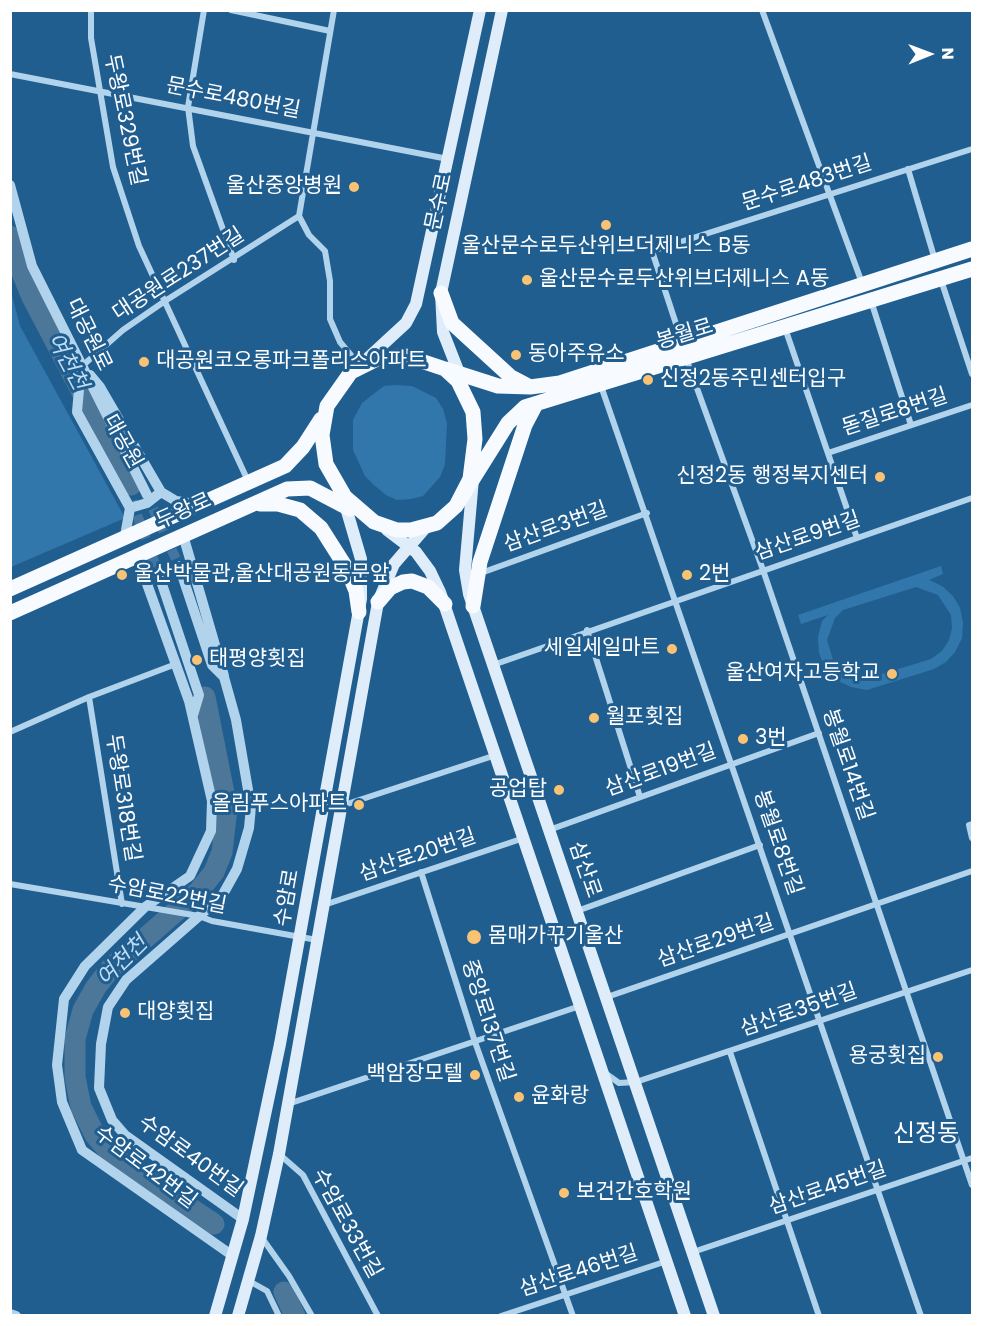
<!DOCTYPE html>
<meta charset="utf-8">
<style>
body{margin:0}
#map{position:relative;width:983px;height:1326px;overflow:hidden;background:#215e90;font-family:Poppins,sans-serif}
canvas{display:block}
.frame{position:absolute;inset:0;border:12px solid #fff;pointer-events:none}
.north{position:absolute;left:899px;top:24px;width:60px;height:60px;-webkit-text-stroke:4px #215e90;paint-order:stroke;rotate:89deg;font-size:16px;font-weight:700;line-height:24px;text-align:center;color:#fff}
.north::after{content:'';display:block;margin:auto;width:21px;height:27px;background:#fff;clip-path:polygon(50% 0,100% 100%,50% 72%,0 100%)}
</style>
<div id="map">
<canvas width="983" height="1326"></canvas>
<div class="frame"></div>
<div class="north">N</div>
</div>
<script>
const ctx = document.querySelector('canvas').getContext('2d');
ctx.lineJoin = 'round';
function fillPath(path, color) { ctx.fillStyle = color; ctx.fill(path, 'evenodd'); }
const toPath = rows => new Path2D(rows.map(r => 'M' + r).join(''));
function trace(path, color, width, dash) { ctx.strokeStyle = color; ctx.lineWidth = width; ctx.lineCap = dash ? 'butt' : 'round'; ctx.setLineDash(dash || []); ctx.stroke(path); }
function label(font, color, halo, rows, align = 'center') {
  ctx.font = font + ' Poppins,"Noto Sans KR",sans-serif'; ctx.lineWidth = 6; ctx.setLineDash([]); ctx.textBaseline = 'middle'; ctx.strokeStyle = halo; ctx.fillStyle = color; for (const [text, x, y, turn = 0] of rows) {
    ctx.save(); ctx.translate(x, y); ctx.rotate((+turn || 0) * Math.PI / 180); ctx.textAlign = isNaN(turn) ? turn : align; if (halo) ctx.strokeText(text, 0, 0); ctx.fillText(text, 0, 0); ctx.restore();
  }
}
const green = toPath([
 [10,288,20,326,125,518,11,567],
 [395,385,412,386,436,398,443,409,447,423,445,464,440,477,423,496,411,499,397,500,386,495,374,485,365,476,353,450,353,420,362,403,384,386],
 [941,566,943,574,929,580,942,586,953,596,960,608,963,623,962,638,955,652,946,662,934,669,867,690,851,687,836,680,825,668,819,653,818,637,822,621,828,615,801,624,798,615],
 [916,587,938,595,951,615,952,628,949,640,942,651,931,659,869,678,856,677,844,672,834,663,827,640,835,618,843,610]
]);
const river = toPath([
 [10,236,15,256,32,297,131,485],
 [205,697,227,808,222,852,214,872,198,892,111,968,96,987,83,1010,75,1039,75,1077,81,1107,95,1135,113,1156,214,1224],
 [284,1292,295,1316]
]);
const tertiaryTunnel = toPath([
 [147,495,179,566],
 [132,501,159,575]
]);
const minor = toPath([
 [91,10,91,38,113,167,139,246,248,481],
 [204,10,188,107,193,146,234,260],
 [231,10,330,31],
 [334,10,299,216,309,235,325,251,330,281,330,319,340,342,360,366],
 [762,10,862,283],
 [10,74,448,159],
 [908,169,935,260],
 [941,280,972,374],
 [871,301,911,425],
 [785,328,857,538],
 [682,342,652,251,972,149],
 [686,358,763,570,972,1185],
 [81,367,123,330,165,301,299,216],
 [600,383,921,1316],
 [828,453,972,405],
 [481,573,647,513],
 [587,630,640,797],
 [493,665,972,498],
 [89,697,122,904],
 [10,732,89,697,176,664],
 [341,806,496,755],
 [972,824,969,825,972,838],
 [549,830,819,733],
 [421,872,475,1042,573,1316],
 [10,884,199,916,212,921,317,940],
 [324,905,524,838],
 [577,911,760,845],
 [607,997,972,871],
 [730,1052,819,1316],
 [605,1073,619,1083,636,1082,972,970],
 [288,1104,580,1006],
 [279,1154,303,1175,378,1316],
 [262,1238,289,1276,312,1316],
 [693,1252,972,1158],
 [249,1281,267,1291,279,1316],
 [501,1316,667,1261]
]);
const tertiary = toPath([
 [10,185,32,266,147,495],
 [81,367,77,412,130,508,125,536],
 [90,375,100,387,161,492,176,501,197,504],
 [130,508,147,503,161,492],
 [183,535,224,676],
 [137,556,189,701,212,801,211,831,190,876,145,907,85,966,64,999,57,1065,62,1102,82,1150,233,1256],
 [179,566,212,665,224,677,236,720,251,807,249,828,237,869,222,896,126,980,108,1007,101,1044,99,1088,112,1120,125,1135,243,1219],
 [159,575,199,695,193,715],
 [10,1314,16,1316]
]);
const secondary = toPath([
 [367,359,406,323,416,304,480,10],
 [461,378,443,332,441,293,502,10],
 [473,479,465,570,469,594,714,1316],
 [387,530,416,552,430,571,440,592,685,1316],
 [215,1316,243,1219,280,1044,361,599,361,559,344,501],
 [238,1316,261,1236,279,1154,378,602,394,564,426,527]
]);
const primary = toPath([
 [441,293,452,323,511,377,530,387],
 [406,356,445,369,458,381,473,412,475,439,470,479,456,506,437,523,411,530,397,530,374,522,345,497,326,464,322,435,327,406,351,372,381,357,406,356],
 [445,369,498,386,530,387,560,383,972,249],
 [260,504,278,504,300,510,321,528,347,569,356,591,359,612],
 [456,506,508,423,525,407,972,269],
 [10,589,285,466,303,447,321,419],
 [378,602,390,588,403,582,412,581,428,587,445,604],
 [473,606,480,562,525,425,536,404],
 [10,613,287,489,310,488,350,509]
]);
const markers = [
 [354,187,6,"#f9c373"],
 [606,225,6,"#f9c373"],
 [527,280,6,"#f9c373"],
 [516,355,6,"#f9c373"],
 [144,362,6,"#f9c373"],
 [648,380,6,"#f9c373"],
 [880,477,6,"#f9c373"],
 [122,575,6,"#f9c373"],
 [687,575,6,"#f9c373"],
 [672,649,6,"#f9c373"],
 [197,660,6,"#f9c373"],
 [892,674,6,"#f9c373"],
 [594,718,6,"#f9c373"],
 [743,739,6,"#f9c373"],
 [559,790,6,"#f9c373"],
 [359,805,6,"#f9c373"],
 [474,937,8,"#f9c373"],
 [125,1013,6,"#f9c373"],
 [938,1057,6,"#f9c373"],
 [475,1075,6,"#f9c373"],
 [519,1097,6,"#f9c373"],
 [564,1193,6,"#f9c373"]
];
const streetNames = [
 ["문수로480번길",233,99,11],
 ["두왕로329번길",124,120,78],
 ["문수로483번길",807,184,-18],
 ["문수로",440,202,-78],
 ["대공원로237번길",179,275,-33],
 ["대공원로",88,335,64],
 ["봉월로",685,335,-17],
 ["돋질로8번길",895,413,-18],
 ["대공원",122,442,61],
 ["두왕로",184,512,-24],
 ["삼산로3번길",556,528,-20],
 ["삼산로9번길",808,537,-19],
 ["봉월로14번길",847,765,71],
 ["삼산로19번길",661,771,-20],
 ["두왕로318번길",122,798,81],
 ["봉월로8번길",777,843,71],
 ["삼산로20번길",418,856,-19],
 ["삼산로",584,870,71],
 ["수암로22번길",167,896,11],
 ["수암로",288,898,-80],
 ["삼산로29번길",716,942,-19],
 ["삼산로35번길",799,1011,-19],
 ["중앙로137번길",487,1021,72],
 ["수암로40번길",190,1157,36],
 ["수암로42번길",145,1168,37],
 ["삼산로45번길",828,1189,-19],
 ["수암로33번길",346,1224,61],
 ["삼산로46번길",579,1272,-18]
];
const poiNames = [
 ["울산중앙병원",342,187,"right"],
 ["울산문수로두산위브더제니스 B동",606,247,"center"],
 ["울산문수로두산위브더제니스 A동",539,280],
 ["동아주유소",528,355],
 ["대공원코오롱파크폴리스아파트",156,362],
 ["신정2동주민센터입구",660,380],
 ["신정2동 행정복지센터",868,477,"right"],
 ["울산박물관,울산대공원동문앞",134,575],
 ["2번",699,575],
 ["세일세일마트",660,649,"right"],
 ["태평양횟집",209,660],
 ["울산여자고등학교",880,674,"right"],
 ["월포횟집",606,718],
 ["3번",755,739],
 ["공업탑",547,790,"right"],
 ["올림푸스아파트",347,805,"right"],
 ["몸매가꾸기울산",488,937],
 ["대양횟집",137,1013],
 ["용궁횟집",926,1057,"right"],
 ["백암장모텔",463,1075,"right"],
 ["윤화랑",531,1097],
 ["보건간호학원",576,1193]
];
const waterNames = [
 ["여천천",66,362,62],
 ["여천천",123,962,-45]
];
const quarterNames = [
 ["신정동",926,1135]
];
fillPath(green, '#3277ab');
trace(river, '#4c7799', 21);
trace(tertiaryTunnel, '#4276a1', 10, [10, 5]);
trace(minor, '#b2d3ec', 6);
trace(tertiary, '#b2d3ec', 10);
trace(secondary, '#deedf9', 12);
trace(primary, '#f7fbff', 15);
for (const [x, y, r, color] of markers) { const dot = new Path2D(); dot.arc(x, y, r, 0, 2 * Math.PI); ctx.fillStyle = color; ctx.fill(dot); trace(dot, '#215e90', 2); }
label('21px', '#fff', '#215e90', streetNames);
label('21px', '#fff', '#215e90', poiNames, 'left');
label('italic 22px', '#bedcf3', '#215e90', waterNames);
label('24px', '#fff', '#215e90', quarterNames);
</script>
